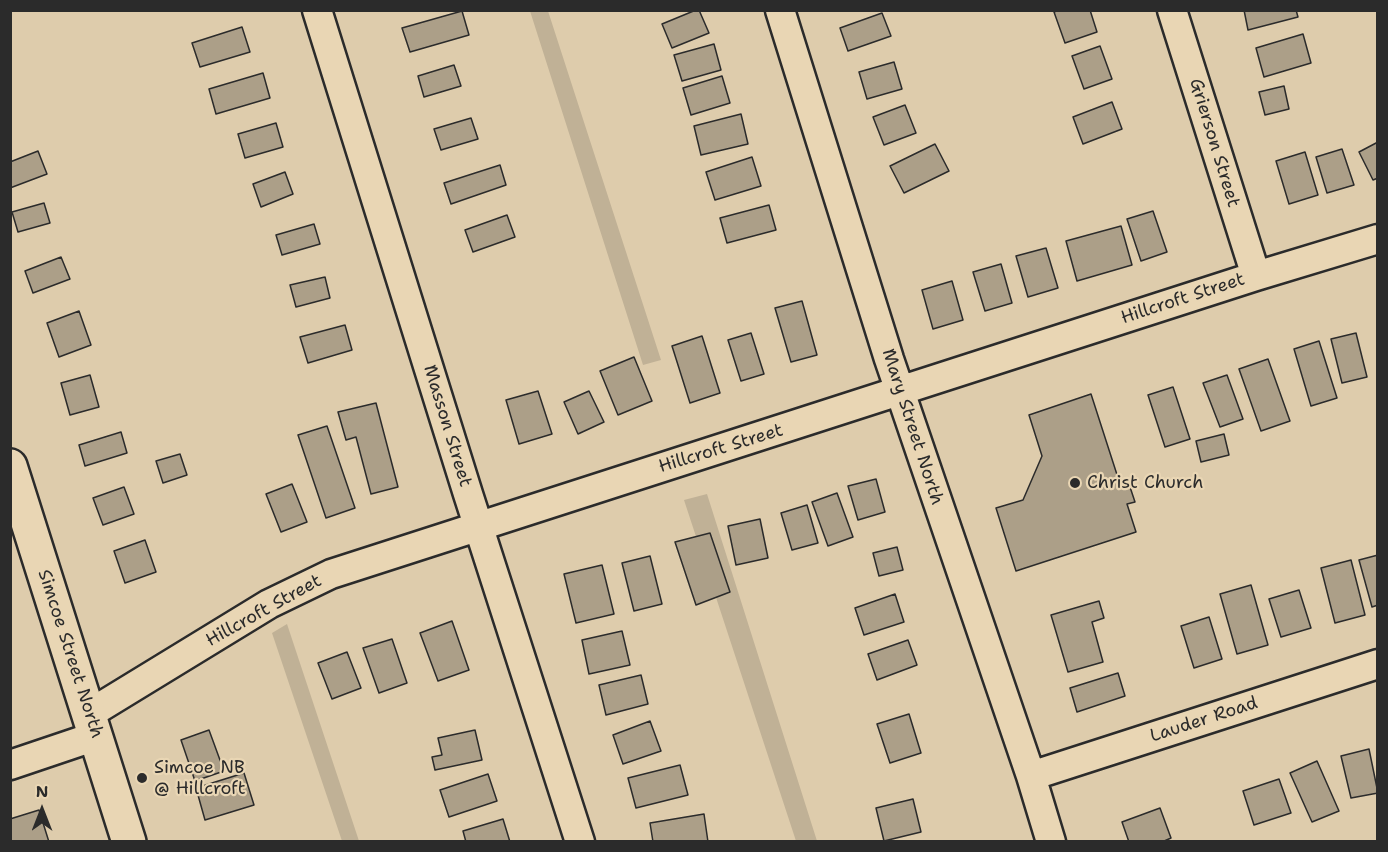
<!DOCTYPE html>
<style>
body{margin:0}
#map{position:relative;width:1388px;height:852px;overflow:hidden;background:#deccac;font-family:"Shantell Sans",sans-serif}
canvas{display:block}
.frame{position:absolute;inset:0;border:12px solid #2b2b2b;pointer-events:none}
.north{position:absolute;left:12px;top:780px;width:60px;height:60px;-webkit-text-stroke:4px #e9d6b4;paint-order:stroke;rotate:0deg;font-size:16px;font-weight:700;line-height:24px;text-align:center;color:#2b2b2b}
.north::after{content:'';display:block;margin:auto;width:21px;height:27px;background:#2b2b2b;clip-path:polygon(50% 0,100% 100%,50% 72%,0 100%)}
</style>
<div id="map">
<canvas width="1388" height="852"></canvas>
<div class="frame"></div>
<div class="north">N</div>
</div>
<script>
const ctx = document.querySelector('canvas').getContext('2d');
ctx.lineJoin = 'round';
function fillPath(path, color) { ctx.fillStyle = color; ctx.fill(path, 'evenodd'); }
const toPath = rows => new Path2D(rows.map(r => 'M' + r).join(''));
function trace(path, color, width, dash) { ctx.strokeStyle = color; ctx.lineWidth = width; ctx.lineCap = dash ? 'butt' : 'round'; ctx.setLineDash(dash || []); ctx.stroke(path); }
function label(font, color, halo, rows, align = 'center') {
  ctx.font = font + ' "Shantell Sans",sans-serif'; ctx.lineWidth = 4.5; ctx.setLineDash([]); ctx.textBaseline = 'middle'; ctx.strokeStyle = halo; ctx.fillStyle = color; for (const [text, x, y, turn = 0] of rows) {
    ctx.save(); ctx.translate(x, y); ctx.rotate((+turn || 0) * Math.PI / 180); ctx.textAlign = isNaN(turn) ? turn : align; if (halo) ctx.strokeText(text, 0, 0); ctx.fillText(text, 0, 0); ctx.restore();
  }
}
const green = toPath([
 [530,11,548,11,661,360,643,365],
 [707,494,817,841,796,841,684,500],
 [287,624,359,841,342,841,272,633]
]);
const building = toPath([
 [696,10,699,10,709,33,672,48,662,24,696,10],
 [1059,10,1090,10,1097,32,1065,43,1054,12,1059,10],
 [1244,10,1296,10,1298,17,1248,30,1244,10],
 [462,11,469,35,410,52,402,28,462,11],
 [882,13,891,36,848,51,840,28,882,13],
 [242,27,250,52,200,67,192,43,242,27],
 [1303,34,1311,63,1264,77,1256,48,1303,34],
 [714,44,721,70,682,81,674,55,714,44],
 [1100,46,1112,79,1084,89,1072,56,1100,46],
 [894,62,902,89,867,99,859,72,894,62],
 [454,65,461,86,424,97,418,76,454,65],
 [263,73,270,98,216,114,209,89,263,73],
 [722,76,730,103,691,115,683,88,722,76],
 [1284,86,1289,109,1265,115,1259,92,1284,86],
 [1112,102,1122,129,1083,144,1073,117,1112,102],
 [905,105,916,133,884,145,873,117,905,105],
 [741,114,748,144,701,155,694,126,741,114],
 [471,118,478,139,441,150,434,129,471,118],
 [276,123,283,147,245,158,238,134,276,123],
 [1378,142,1378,178,1373,180,1359,152,1378,142],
 [935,144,949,171,904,193,890,166,935,144],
 [1342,149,1354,185,1327,193,1316,157,1342,149],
 [38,151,47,174,10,188,10,162,38,151],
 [1305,152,1318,195,1289,204,1276,161,1305,152],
 [752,157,761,186,715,200,706,172,752,157],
 [500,165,506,185,451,204,444,183,500,165],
 [285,172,293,194,261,207,253,184,285,172],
 [44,203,50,223,18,232,12,212,44,203],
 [769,205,776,230,727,243,720,218,769,205],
 [1153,211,1167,252,1141,261,1127,219,1153,211],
 [507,215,515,237,473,252,465,230,507,215],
 [314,224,320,244,282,255,276,235,314,224],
 [1121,226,1132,265,1077,281,1066,241,1121,226],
 [1046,248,1058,288,1028,297,1016,256,1046,248],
 [61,257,70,279,33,293,25,271,61,257],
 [1001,264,1012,303,985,311,973,272,1001,264],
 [325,277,330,298,296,307,290,285,325,277],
 [952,281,963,320,933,329,922,290,952,281],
 [802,301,817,355,791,362,775,308,802,301],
 [79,311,91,345,59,357,47,323,79,311],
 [345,325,352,350,308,363,300,337,345,325],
 [751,333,764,374,741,381,728,340,751,333],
 [1356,333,1367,377,1342,383,1331,339,1356,333],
 [702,336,720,393,690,403,672,346,702,336],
 [1319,341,1337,398,1311,406,1294,349,1319,341],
 [634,357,652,401,618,415,600,371,634,357],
 [1268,359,1290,421,1261,431,1239,369,1268,359],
 [90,375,99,407,70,415,61,383,90,375],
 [1227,375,1243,419,1220,427,1203,383,1227,375],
 [1173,387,1190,439,1165,447,1148,395,1173,387],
 [538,391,552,434,519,444,506,400,538,391],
 [589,391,604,422,578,434,564,402,589,391],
 [1091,394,1120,484,1128,481,1135,502,1127,504,1136,532,1016,571,996,508,1023,500,1042,456,1029,415,1091,394],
 [376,403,398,487,371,494,356,437,346,440,338,412,376,403],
 [327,426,355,508,326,518,298,435,327,426],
 [121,432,127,453,85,466,79,445,121,432],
 [1224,434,1229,455,1201,462,1196,441,1224,434],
 [180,454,187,475,163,483,156,461,180,454],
 [876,479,885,512,858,520,848,486,876,479],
 [292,484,307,522,281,532,266,494,292,484],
 [124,487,134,514,103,525,93,498,124,487],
 [837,493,853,537,828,546,812,502,837,493],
 [807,505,818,543,792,550,781,513,807,505],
 [760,519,768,558,736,565,728,526,760,519],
 [710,533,730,592,696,605,675,542,710,533],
 [145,540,156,572,125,583,114,551,145,540],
 [897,547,903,570,879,576,873,553,897,547],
 [1378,555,1378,605,1372,607,1359,560,1378,555],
 [650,556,662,604,634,611,622,563,650,556],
 [1351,560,1365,615,1335,623,1321,568,1351,560],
 [602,565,614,614,576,623,564,574,602,565],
 [1251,585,1268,645,1237,654,1220,594,1251,585],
 [1299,590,1311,628,1281,637,1269,599,1299,590],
 [895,594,904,622,864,635,855,608,895,594],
 [1099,601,1104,618,1092,622,1103,662,1068,672,1051,615,1099,601],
 [1209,617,1222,659,1194,668,1181,626,1209,617],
 [452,621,469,670,438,681,420,633,452,621],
 [622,631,630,665,589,674,582,640,622,631],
 [392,639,407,683,379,693,363,648,392,639],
 [908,640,917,665,877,680,868,654,908,640],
 [347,652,361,688,332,699,318,663,347,652],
 [1118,673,1125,696,1077,712,1070,688,1118,673],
 [641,675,648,704,606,715,599,685,641,675],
 [909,714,921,753,890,763,877,724,909,714],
 [650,721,661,751,623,764,613,735,650,721],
 [209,730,224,771,195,781,181,740,209,730],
 [475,730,482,760,435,770,432,757,442,755,438,738,475,730],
 [1369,749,1378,793,1351,798,1341,756,1369,749],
 [1317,761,1339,811,1312,822,1290,773,1317,761],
 [680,765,688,795,636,808,628,778,680,765],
 [244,773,254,805,205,820,196,788,244,773],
 [488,774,497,801,449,817,440,790,488,774],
 [1279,779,1291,813,1254,825,1243,791,1279,779],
 [913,799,921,832,884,841,876,808,913,799],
 [1160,808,1171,838,1162,842,1129,842,1122,822,1160,808],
 [39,810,49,842,10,842,10,819,39,810],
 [704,814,708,842,653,842,650,823,704,814],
 [503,819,510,842,466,842,463,831,503,819]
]);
const minor = toPath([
 [317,10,468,494,580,842],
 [780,10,889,359,1031,776,1051,842],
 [1172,10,1256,276],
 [89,714,269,604,331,574,1256,276,1378,239],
 [10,765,96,736],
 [1031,776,1378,664]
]);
const major = toPath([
 [10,466,129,842]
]);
const markers = [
 [1075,483,6,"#2b2b2b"],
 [142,778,6,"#2b2b2b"]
];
const streetNames = [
 ["Grierson Street",1214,143,73],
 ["Hillcroft Street",1183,299,-18],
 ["Masson Street",447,426,73],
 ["Mary Street North",912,427,72],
 ["Hillcroft Street",721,449,-17],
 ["Hillcroft Street",264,611,-29],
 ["Simcoe Street North",70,654,72],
 ["Lauder Road",1204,720,-18]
];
const poiNames = [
 ["Christ Church",1087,483],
 ["Simcoe NB",154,768],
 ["@ Hillcroft",154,789]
];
fillPath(green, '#c0b196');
fillPath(building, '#ac9f88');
trace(building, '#2b2b2b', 1.5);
trace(minor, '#2b2b2b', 33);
trace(major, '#2b2b2b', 38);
trace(minor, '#e9d6b4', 28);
trace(major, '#e9d6b4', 33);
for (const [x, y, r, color] of markers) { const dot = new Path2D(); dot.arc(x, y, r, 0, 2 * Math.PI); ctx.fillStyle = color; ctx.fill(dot); trace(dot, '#e9d6b4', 2); }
label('18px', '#2b2b2b', '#e9d6b4', streetNames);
label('18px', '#2b2b2b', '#e9d6b4', poiNames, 'left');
</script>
